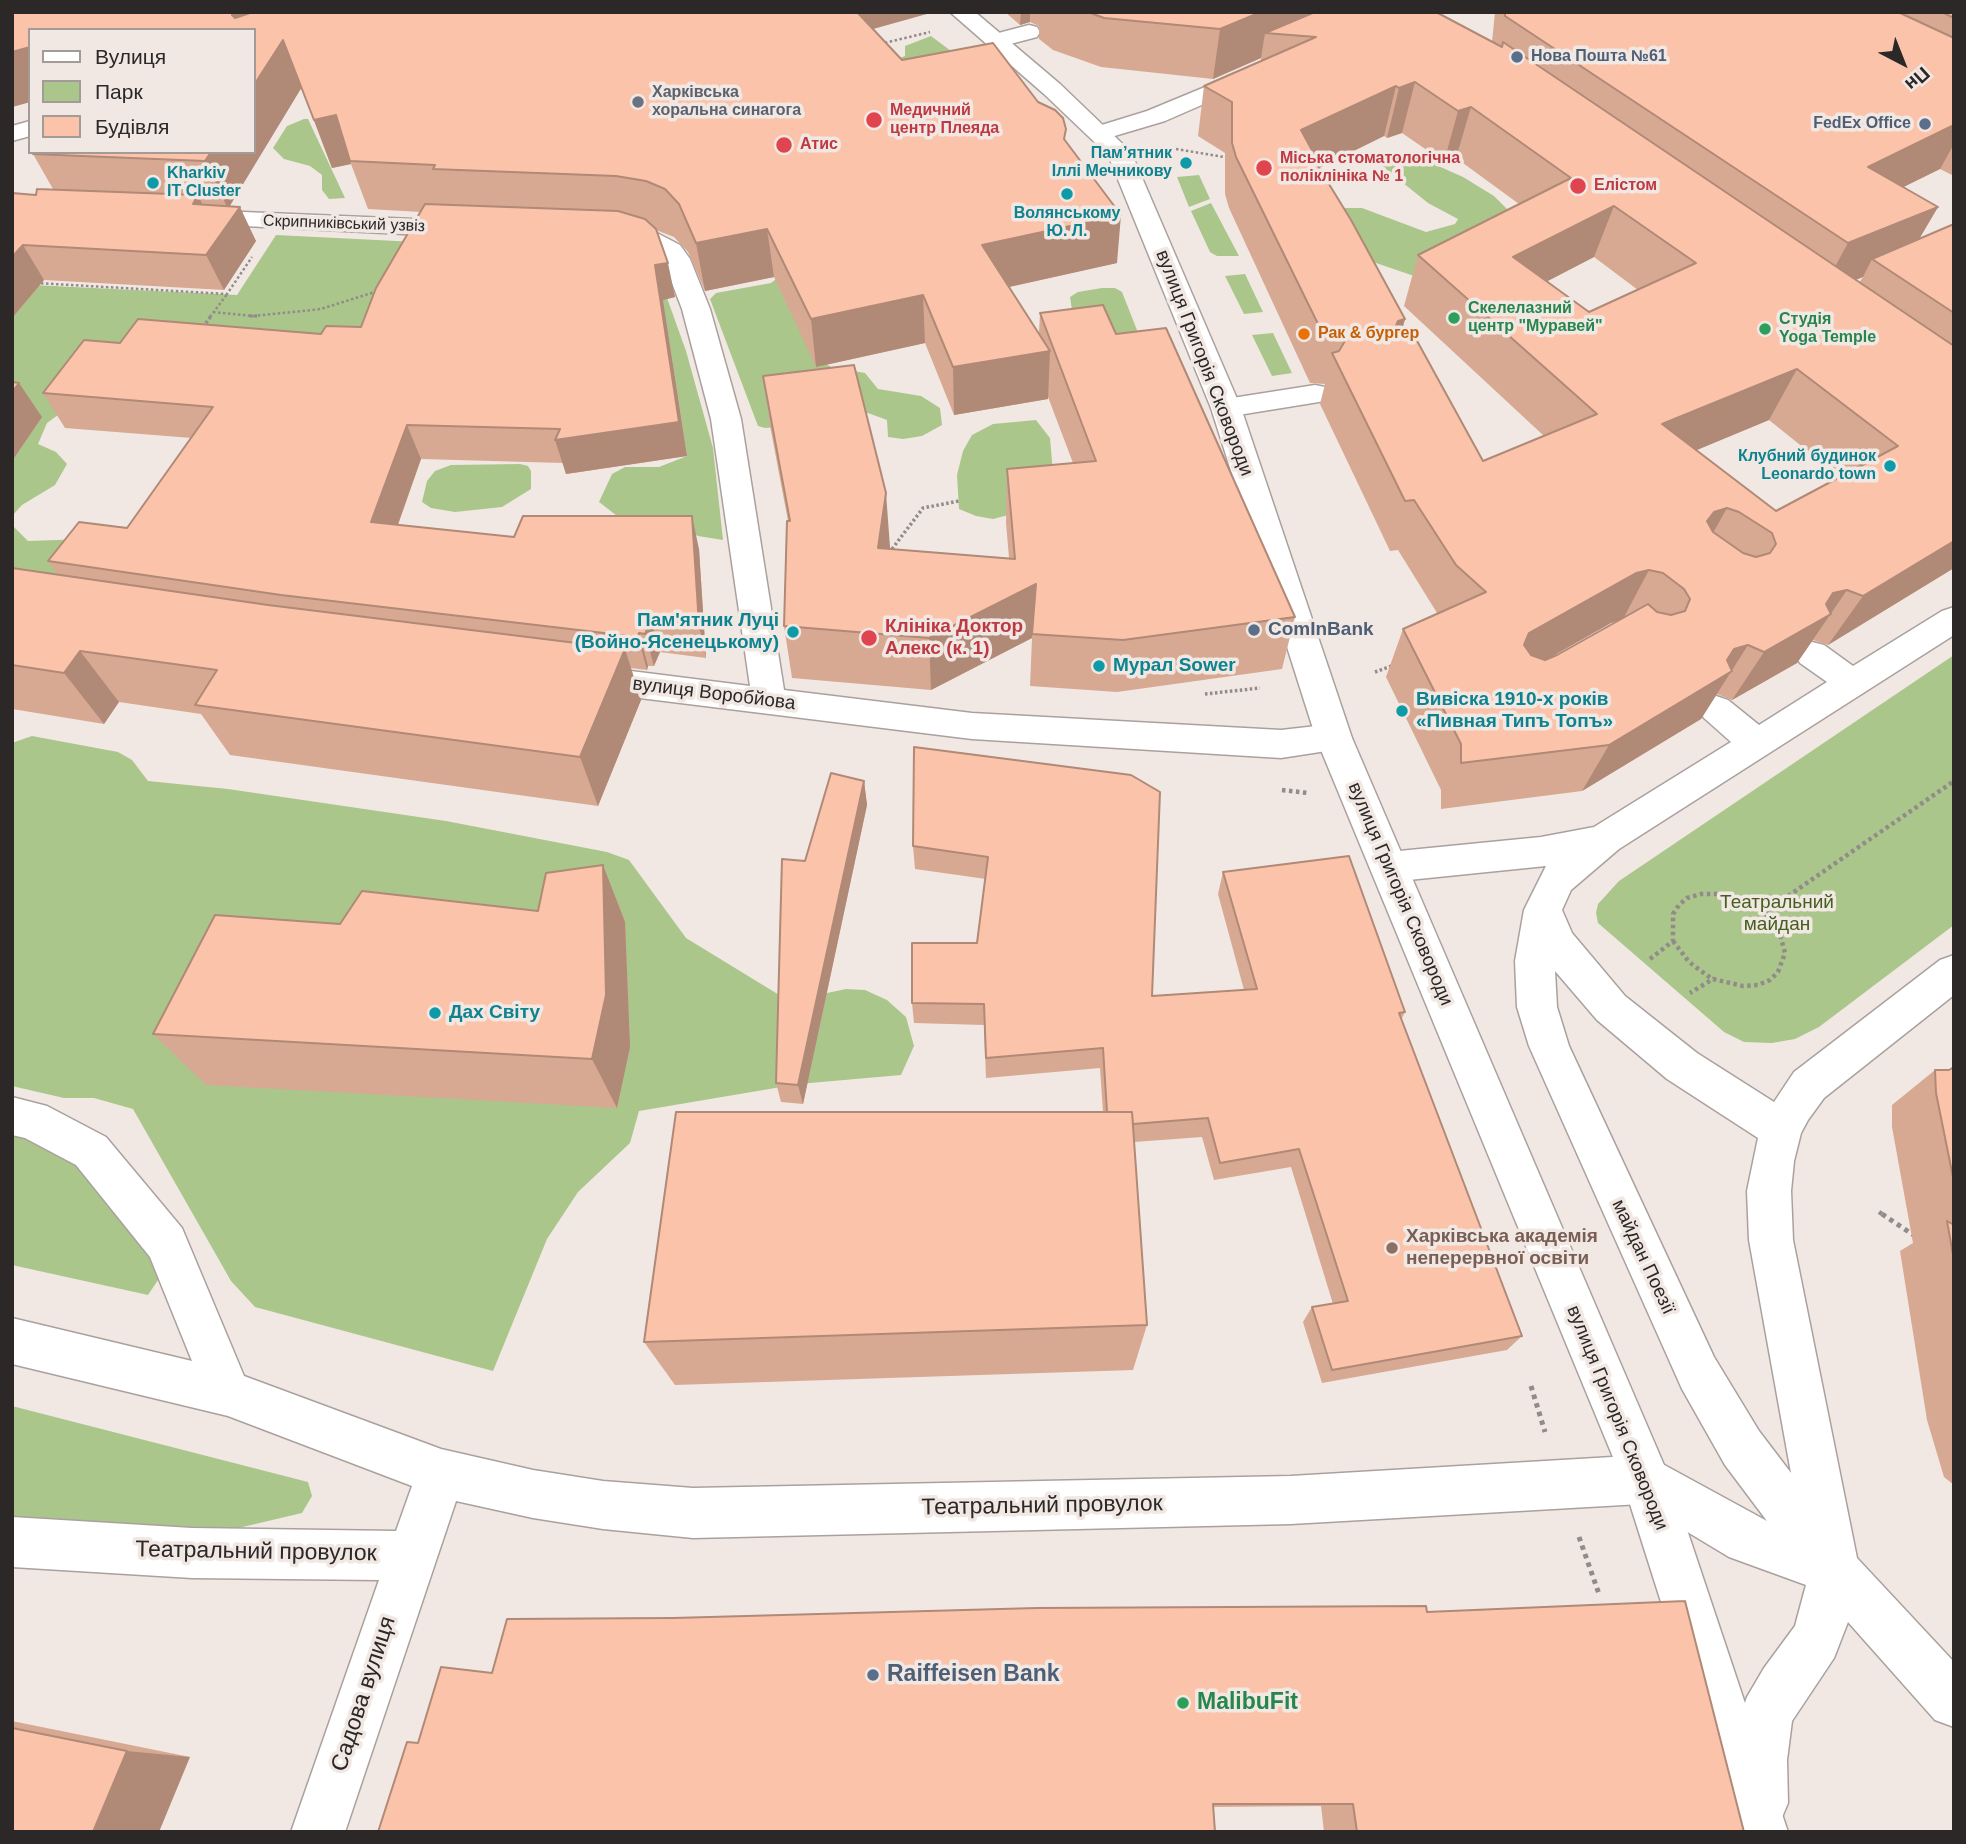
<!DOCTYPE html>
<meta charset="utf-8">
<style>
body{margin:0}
#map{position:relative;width:1966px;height:1844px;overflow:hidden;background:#f1e8e4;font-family:Helvetica,sans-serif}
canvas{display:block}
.frame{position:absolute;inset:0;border:14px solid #2b2827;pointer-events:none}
.legend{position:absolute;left:28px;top:28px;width:228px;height:126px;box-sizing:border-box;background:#f1e8e4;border:2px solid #a29b98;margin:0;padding:9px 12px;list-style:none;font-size:21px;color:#2b2827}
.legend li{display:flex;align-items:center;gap:14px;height:35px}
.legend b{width:35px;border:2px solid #a29b98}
.north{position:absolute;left:1868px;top:28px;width:70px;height:70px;-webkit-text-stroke:5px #f1e8e4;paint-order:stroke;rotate:138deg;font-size:19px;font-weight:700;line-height:28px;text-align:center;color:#2b2827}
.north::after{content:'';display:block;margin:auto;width:24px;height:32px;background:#2b2827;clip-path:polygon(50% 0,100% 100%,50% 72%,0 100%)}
</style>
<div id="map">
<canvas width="1966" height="1844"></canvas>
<div class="frame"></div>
<ul class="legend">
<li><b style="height:9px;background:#fff"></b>Вулиця</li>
<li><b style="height:19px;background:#abc68b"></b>Парк</li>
<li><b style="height:19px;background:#fbc4aa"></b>Будівля</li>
</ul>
<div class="north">Пн</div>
</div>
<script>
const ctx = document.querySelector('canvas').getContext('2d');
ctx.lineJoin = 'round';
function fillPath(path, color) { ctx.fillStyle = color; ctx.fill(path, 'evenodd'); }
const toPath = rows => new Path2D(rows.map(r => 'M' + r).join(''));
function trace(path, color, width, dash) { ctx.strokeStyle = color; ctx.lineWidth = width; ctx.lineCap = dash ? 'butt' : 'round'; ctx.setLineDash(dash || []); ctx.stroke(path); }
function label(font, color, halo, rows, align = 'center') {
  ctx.font = font + ' Helvetica,sans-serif'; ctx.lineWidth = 7; ctx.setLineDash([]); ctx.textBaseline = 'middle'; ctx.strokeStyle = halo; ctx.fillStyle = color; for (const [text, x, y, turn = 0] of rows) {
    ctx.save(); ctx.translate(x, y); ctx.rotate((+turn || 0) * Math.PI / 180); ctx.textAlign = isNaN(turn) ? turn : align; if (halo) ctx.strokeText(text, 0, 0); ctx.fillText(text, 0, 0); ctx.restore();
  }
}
const green = toPath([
 [931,36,951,51,827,84,905,56,905,46],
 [304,119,308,119,345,198,329,199,322,190,322,175,310,166,284,159,273,148,287,126],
 [1407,152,1463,177,1494,196,1518,220,1420,278,1376,263,1343,241,1336,221,1344,208,1362,208,1426,232,1455,224,1458,219,1428,203,1382,166,1386,153],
 [1199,175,1210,199,1189,207,1177,177],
 [1211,203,1239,256,1217,256,1210,252,1191,211],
 [276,235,598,251,662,284,686,351,713,448,723,540,698,536,685,530,625,522,599,502,612,474,625,467,659,467,687,456,661,288,375,361,73,404,47,423,38,444,56,452,67,464,55,485,22,505,12,516,12,284,237,295],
 [784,273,819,359,831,367,865,373,878,389,921,396,940,408,942,425,922,436,903,439,888,437,887,420,868,413,789,426,765,428,758,426,710,299,716,293,771,283],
 [1245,274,1263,312,1244,314,1225,276],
 [1102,288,1115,288,1122,292,1146,353,1072,310,1070,297,1078,292],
 [1273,333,1292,373,1272,376,1252,335],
 [1036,420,1050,438,1053,473,1020,512,993,519,976,516,959,509,957,475,963,451,972,435,993,424],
 [520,464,528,466,531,471,531,489,502,507,455,512,431,508,422,502,427,481,435,471,451,465],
 [12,525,28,541,115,538,136,578,12,573],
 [1954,655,1954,925,1819,1027,1795,1039,1772,1043,1744,1042,1724,1032,1598,923,1596,913,1598,904,1619,881],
 [32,736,118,752,132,760,148,781,228,789,446,821,607,852,629,860,686,938,789,1001,846,989,865,990,887,1000,906,1017,914,1046,901,1075,799,1084,639,1111,630,1143,578,1192,547,1239,493,1371,255,1307,231,1281,133,1109,94,1098,64,1098,12,1086,12,743],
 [12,1121,86,1156,168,1265,148,1295,12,1265],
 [12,1406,308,1482,312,1496,302,1513,217,1533,12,1519]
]);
const pathFar3 = toPath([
 [880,44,930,32],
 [1176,149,1230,158],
 [36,283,227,294,252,257],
 [213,312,254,316,321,309,378,291],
 [210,317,227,294]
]);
const pathFar2 = toPath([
 [250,316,257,316],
 [203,327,211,316],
 [889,553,923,508,959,501],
 [1375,672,1394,665],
 [1205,694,1260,688]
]);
const pathFar1 = toPath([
 [1282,790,1308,793],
 [1765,912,1954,781],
 [1673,941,1689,962,1712,979],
 [1650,959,1673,941,1673,914,1679,905,1687,898,1701,894,1728,894,1742,899,1764,912,1778,927,1785,953,1778,972,1770,980,1758,985,1743,986,1713,979,1690,993],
 [1879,1212,1885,1216]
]);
const path = toPath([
 [1882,1214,1915,1236],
 [1531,1386,1545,1432],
 [1579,1537,1599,1594]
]);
const minor = toPath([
 [1029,25,1037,27,1040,32,1037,37,995,48,987,46,984,41,987,36,1029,25],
 [1251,68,1259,70,1263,75,1259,80,1165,121,1101,140,1092,138,1089,133,1092,128,1147,111,1251,68],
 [30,121,30,136,12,141,12,126,30,121],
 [194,210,463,221,472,223,476,229,472,235,463,237,185,223,181,218,185,213,194,210],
 [611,226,655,232,680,245,690,259,710,309,741,419,784,690,972,713,1281,730,1334,724,1346,728,1352,738,1346,748,1281,758,972,739,583,691,571,687,566,678,571,669,583,665,750,686,711,419,682,309,662,257,640,245,602,240,598,234,602,228,611,226],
 [1315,385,1325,387,1330,394,1325,401,1226,417,1216,415,1211,408,1216,401,1226,399,1315,385],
 [1954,607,1954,635,1619,849,1571,890,1562,910,1572,933,1625,996,1697,1053,1774,1102,1794,1072,1940,960,1954,955,1954,995,1824,1098,1808,1120,1801,1133,1794,1161,1791,1191,1793,1240,1857,1558,1954,1662,1954,1727,1935,1720,1848,1622,1834,1658,1792,1721,1787,1760,1788,1803,1780,1822,1761,1830,1742,1822,1734,1803,1733,1760,1740,1716,1747,1697,1764,1668,1795,1626,1806,1585,1729,1557,1641,1504,1291,1524,693,1538,603,1529,533,1518,456,1501,345,1832,291,1832,379,1580,192,1578,12,1567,12,1517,192,1528,396,1531,412,1486,228,1416,12,1364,12,1318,192,1361,150,1257,76,1165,25,1138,12,1135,12,1097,47,1106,106,1137,182,1228,244,1376,441,1449,533,1470,603,1481,693,1488,1291,1476,1646,1455,1767,1521,1725,1465,1682,1389,1529,1046,1517,1007,1515,961,1524,910,1546,866,1389,882,1376,878,1370,867,1376,856,1389,852,1541,837,1594,827,1731,742,1704,718,1699,709,1704,700,1716,696,1728,700,1759,725,1827,682,1800,663,1795,654,1800,645,1812,642,1824,645,1853,666,1942,611,1954,607],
 [1555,971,1597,1020,1667,1079,1758,1138,1747,1191,1749,1240,1791,1473,1759,1431,1714,1357,1569,1046,1557,1007,1555,971]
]);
const major = toPath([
 [950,12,975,12,1060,84,1131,152,1241,408,1352,738,1670,1479,1788,1832,1734,1832,1622,1479,1316,738,1211,408,1108,155,1044,94,950,12]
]);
const wall = toPath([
 [12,12,873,29,902,60,1065,141,1117,263,1009,287,1039,333,1040,313,1116,334,1295,617,1282,669,1117,692,1030,686,1032,638,931,690,792,678,784,626,788,521,771,431,763,376,890,547,890,549,1009,558,1006,523,1007,469,1073,463,1048,397,1048,399,954,415,925,343,816,367,774,277,705,291,688,252,674,237,656,230,675,297,663,300,687,456,566,474,563,463,421,459,398,525,514,537,699,549,706,658,660,652,654,666,648,666,647,670,631,668,641,700,598,806,230,755,201,714,119,702,104,724,12,709,12,568,58,575,48,561,127,528,192,438,65,428,43,393,120,343,321,334,361,327,421,212,368,209,351,164,332,168,301,87,229,206,256,241,224,290,44,280,12,318,12,193,36,195,53,189,33,154,254,152,30,30,30,102,12,107],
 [1005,12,1088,12,1492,42,1495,12,1954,12,1954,176,1940,169,1903,187,1938,207,1919,239,1954,224,1954,568,1828,645,1813,640,1797,663,1732,700,1717,694,1701,719,1582,791,1441,809,1441,790,1386,677,1403,629,1437,613,1398,550,1390,551,1320,404,1325,384,1310,383,1229,208,1225,194,1225,153,1198,136,1204,86,1261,61,1261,58,1213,79,1101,67,1053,50,1039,39,1039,26,1030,22,1020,25],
 [1402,133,1444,162,1456,158,1519,204,1418,255,1404,306,1544,436,1483,461,1400,337,1405,319,1319,168,1384,136,1387,138],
 [1594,257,1638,290,1589,312,1547,281],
 [1863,277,1859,283,1855,280],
 [1769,420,1840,477,1776,511,1696,450],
 [1620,620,1557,655,1547,659,1611,623],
 [914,747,1152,996,1244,990,1218,894,1223,872,1405,1012,1401,1020,1522,1336,1507,1350,1322,1383,1303,1322,1312,1307,1333,1304,1291,1167,1214,1180,1202,1137,1134,1142,1147,1325,1133,1370,675,1385,644,1342,1103,1112,1100,1068,986,1078,984,1025,914,1023,912,1003,977,943,986,879,915,869,913,846],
 [864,781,867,805,803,1104,781,1102,776,1083,805,861],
 [603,865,625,922,630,1047,617,1108,206,1085,153,1034,340,924,538,911],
 [1954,1066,1954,1485,1944,1477,1927,1420,1900,1251,1913,1243,1892,1127,1892,1105,1935,1070,1948,1070],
 [1427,1612,1744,1832,1324,1832,1321,1806,1213,1807,418,1743,492,1673],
 [12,1721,190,1757,12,1832]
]);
const shadedWall = toPath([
 [232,12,356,12,254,46,232,15],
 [839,12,934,12,841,38],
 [1021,12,1030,12,1030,22,1020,25],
 [1261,12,1353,12,1265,33,1261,58,1213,79,1220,29],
 [283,40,302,87,228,209,205,161,211,152,254,152,254,85],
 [30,47,30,102,12,107,12,52],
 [1415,82,1402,133,1387,138,1399,88],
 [1396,86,1384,136,1311,172,1301,130],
 [1471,107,1456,158,1444,162,1458,111],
 [336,115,351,164,332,168,314,120],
 [1954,125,1954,144,1940,169,1841,218,1868,167],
 [198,195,215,230,193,204],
 [1614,206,1594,257,1496,308,1513,257],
 [240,207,256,241,224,290,206,255],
 [1938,207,1908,258,1872,259,1863,277,1820,294,1848,243],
 [1121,215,1117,263,982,293,982,245],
 [767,229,774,277,705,291,696,243],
 [23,245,44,280,12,318,12,257],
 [668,263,675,297,663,300,687,456,566,474,555,440,655,265],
 [923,295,925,343,816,367,811,319],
 [1405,319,1391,370,1394,330,1398,321],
 [1050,351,1048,399,954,415,953,367],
 [1797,369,1769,420,1637,475,1662,424],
 [19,383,42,417,12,461,12,392],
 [407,425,421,459,387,555,371,522],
 [886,493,890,547,883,601,878,548],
 [1727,508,1699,558,1707,521,1714,512],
 [692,516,699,549,706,658,699,625],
 [1954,541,1954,568,1828,645,1863,596],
 [1649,570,1623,619,1611,623,1507,682,1529,633,1636,573],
 [1036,584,1032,638,931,690,929,638],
 [1847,590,1797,663,1732,700,1764,652,1833,593],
 [651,619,660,652,654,666,645,634],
 [639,633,648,666,647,670,638,637],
 [1748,645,1701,719,1582,791,1609,745,1734,649],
 [625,649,641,700,598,806,580,757],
 [80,651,119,702,104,724,64,673],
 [864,781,867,805,803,1104,798,1085],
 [603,865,625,922,630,1047,617,1108,592,1059],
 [127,1751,190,1757,159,1832,93,1832]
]);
const building = toPath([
 [12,12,232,12,232,15,235,18,253,12,857,12,902,60,993,43,1038,102,1055,110,1063,118,1066,129,1064,139,1121,215,982,245,1050,351,953,367,923,295,811,319,767,229,696,243,679,204,665,189,646,181,616,176,433,169,435,165,350,161,336,115,314,120,283,40,254,85,254,30,30,30,30,47,12,52,12,12],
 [1088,12,1261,12,1220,29,1104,18,1088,12],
 [1315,12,1436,12,1502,47,1503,42,1954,346,1954,541,1863,596,1847,590,1833,593,1826,604,1831,614,1764,652,1748,645,1734,649,1727,660,1732,671,1609,745,1461,763,1461,744,1403,629,1486,592,1456,565,1414,500,1405,501,1332,353,1339,351,1345,341,1338,333,1322,332,1236,157,1232,143,1232,102,1204,86,1316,37,1265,33,1315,12],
 [1415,82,1458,111,1471,107,1571,178,1418,255,1597,414,1483,461,1416,339,1400,337,1394,330,1398,321,1405,319,1351,220,1313,158,1314,154,1301,130,1396,86,1399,88,1415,82],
 [1614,206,1696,263,1589,312,1513,257,1614,206],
 [1797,369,1898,446,1776,511,1662,424,1797,369],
 [1727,508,1739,512,1772,533,1776,544,1770,553,1756,557,1743,553,1713,532,1707,521,1714,512,1727,508],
 [1649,570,1663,573,1684,589,1690,599,1685,611,1671,615,1657,612,1648,604,1557,655,1545,660,1531,655,1524,645,1529,633,1636,573,1649,570],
 [1505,12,1898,12,1954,38,1954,125,1868,167,1938,207,1848,243,1505,16,1505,12],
 [1942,12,1954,12,1954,18,1942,12],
 [33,152,211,152,205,161,33,154,33,152],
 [37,189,198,195,193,204,240,207,206,255,23,245,12,257,12,193,36,195,37,189],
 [425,204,618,211,645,219,656,229,668,263,655,265,679,422,555,440,560,429,407,425,371,522,514,537,523,516,692,516,699,625,651,619,645,634,639,633,638,637,281,595,48,561,79,522,127,528,213,407,43,393,84,340,120,343,138,319,321,334,326,326,361,327,376,288,425,204],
 [1954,224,1954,313,1872,259,1954,224],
 [1103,305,1116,334,1166,328,1295,617,1123,640,1032,634,1036,584,929,638,784,626,787,521,790,521,763,376,854,365,886,493,878,548,1015,559,1007,469,1096,461,1040,313,1103,305],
 [12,382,19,383,12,392,12,382],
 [12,568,268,605,625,649,580,757,195,705,217,670,80,651,64,673,12,665,12,568],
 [914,747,1131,775,1160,792,1152,996,1257,989,1223,872,1349,856,1405,1012,1399,1013,1522,1336,1332,1370,1312,1307,1348,1301,1299,1149,1220,1163,1208,1118,1133,1124,1132,1112,1107,1112,1103,1048,986,1058,984,1004,912,1003,912,943,977,943,988,857,913,846,914,747],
 [831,773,864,781,798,1085,776,1083,782,859,805,861,831,773],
 [603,865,606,995,592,1059,153,1034,215,915,340,924,362,891,538,911,546,873,603,865],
 [1954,1067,1954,1182,1936,1093,1935,1070,1949,1070,1954,1067],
 [676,1112,1132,1112,1147,1325,644,1342,676,1112],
 [1947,1221,1954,1225,1954,1260,1947,1221],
 [1685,1601,1744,1832,1357,1832,1353,1804,1213,1804,1215,1832,378,1832,407,1742,418,1743,441,1667,492,1673,507,1619,673,1618,1037,1608,1426,1606,1427,1612,1685,1601],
 [12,1728,127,1751,93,1832,12,1832,12,1728]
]);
const markers = [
 [1517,57,7,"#5c6f8a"],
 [638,102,7,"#6b7280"],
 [874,120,9,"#e0444e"],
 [1925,124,7,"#5c6f8a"],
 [784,145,9,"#e0444e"],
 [1186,163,7,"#0f9aa8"],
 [1264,168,9,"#e0444e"],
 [153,183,7,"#0f9aa8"],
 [1578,186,9,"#e0444e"],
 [1067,194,7,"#0f9aa8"],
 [1454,318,7,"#2e9e5b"],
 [1765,329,7,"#2e9e5b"],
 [1304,334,7,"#e8710a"],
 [1890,466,7,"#0f9aa8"],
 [1254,630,7,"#5c6f8a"],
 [793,632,7,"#0f9aa8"],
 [869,638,9,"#e0444e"],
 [1099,666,7,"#0f9aa8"],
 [1402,711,7,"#0f9aa8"],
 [435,1013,7,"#0f9aa8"],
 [1392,1248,7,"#8d6e63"],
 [873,1675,7,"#5c6f8a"],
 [1183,1703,7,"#2e9e5b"]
];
const farServicenames = [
 ["Нова Пошта №61",1531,57],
 ["FedEx Office",1911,124,"right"]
];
const farWorshipnames = [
 ["Харківська",652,93],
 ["хоральна синагога",652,111]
];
const farHealthnames = [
 ["Медичний",890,111],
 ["центр Плеяда",890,129],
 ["Атис",800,145],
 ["Міська стоматологічна",1280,159],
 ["поліклініка № 1",1280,177],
 ["Елістом",1594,186]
];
const farCulturenames = [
 ["Пам’ятник",1172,154],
 ["Іллі Мечникову",1172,172],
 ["Kharkiv",167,174,"left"],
 ["IT Cluster",167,192,"left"],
 ["Волянському",1067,214,"center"],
 ["Ю. Л.",1067,232,"center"],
 ["Клубний будинок",1876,457],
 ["Leonardo town",1876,475]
];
const farStreetnames = [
 ["Скрипниківський узвіз",344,224,2]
];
const farLeisurenames = [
 ["Скелелазний",1468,309],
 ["центр \"Муравей\"",1468,327],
 ["Студiя",1779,320],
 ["Yoga Temple",1779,338]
];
const farFoodnames = [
 ["Рак & бургер",1318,334]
];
const streetNames = [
 ["вулиця Григорія Сковороди",1204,363,69],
 ["вулиця Воробйова",714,694,7],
 ["вулиця Григорія Сковороди",1400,894,67],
 ["майдан Поезії",1643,1257,65],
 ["вулиця Григорія Сковороди",1617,1418,68]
];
const cultureNames = [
 ["Пам'ятник Луці",779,621,"right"],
 ["(Войно-Ясенецькому)",779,643,"right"],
 ["Мурал Sower",1113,666],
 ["Вивіска 1910-х років",1416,700],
 ["«Пивная Типъ Топъ»",1416,722],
 ["Дах Світу",449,1013]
];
const healthNames = [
 ["Клініка Доктор",885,627],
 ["Алекс (к. 1)",885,649]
];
const serviceNames = [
 ["ComInBank",1268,630]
];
const parkNames = [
 ["Театральний",1777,903],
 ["майдан",1777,925]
];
const educationNames = [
 ["Харківська академія",1406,1237],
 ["неперервної освіти",1406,1259]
];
const nearStreetnames = [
 ["Театральний провулок",1042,1506,-1],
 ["Театральний провулок",256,1552,1],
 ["Садова вулиця",364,1694,-72]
];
const nearServicenames = [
 ["Raiffeisen Bank",887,1675]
];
const nearLeisurenames = [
 ["MalibuFit",1197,1703]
];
fillPath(green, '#abc68b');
trace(minor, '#aaa19e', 3);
trace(major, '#aaa19e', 3);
trace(pathFar3, '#918b89', 2.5, [2.5, 2.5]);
trace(pathFar2, '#918b89', 3.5, [2.5, 2.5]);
trace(pathFar1, '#918b89', 4.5, [3.5, 3.5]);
trace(path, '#918b89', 5, [4.5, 4.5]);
fillPath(minor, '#fff');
fillPath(major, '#fff');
fillPath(wall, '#d8a992');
fillPath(shadedWall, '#b08977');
fillPath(building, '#fbc4aa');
trace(building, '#b08977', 2);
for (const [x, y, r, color] of markers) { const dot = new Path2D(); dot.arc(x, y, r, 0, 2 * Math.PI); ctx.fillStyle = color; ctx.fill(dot); trace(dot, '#f1e8e4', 2.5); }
label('bold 16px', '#4e5e75', '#f1e8e4', farServicenames, 'left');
label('bold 16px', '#5b616d', '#f1e8e4', farWorshipnames, 'left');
label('bold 16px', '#be3a42', '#f1e8e4', farHealthnames, 'left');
label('bold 16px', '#0d838f', '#f1e8e4', farCulturenames, 'right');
label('16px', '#2b2827', '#f1e8e4', farStreetnames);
label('bold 16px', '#27864d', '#f1e8e4', farLeisurenames, 'left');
label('bold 16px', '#c56008', '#f1e8e4', farFoodnames, 'left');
label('19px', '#2b2827', '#f1e8e4', streetNames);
label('bold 19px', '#0d838f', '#f1e8e4', cultureNames, 'left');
label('bold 19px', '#be3a42', '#f1e8e4', healthNames, 'left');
label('bold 19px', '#4e5e75', '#f1e8e4', serviceNames, 'left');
label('19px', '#455f1e', '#f1e8e4', parkNames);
label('bold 19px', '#785e54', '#f1e8e4', educationNames, 'left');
label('23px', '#2b2827', '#f1e8e4', nearStreetnames);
label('bold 23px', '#4e5e75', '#f1e8e4', nearServicenames, 'left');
label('bold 23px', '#27864d', '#f1e8e4', nearLeisurenames, 'left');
</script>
